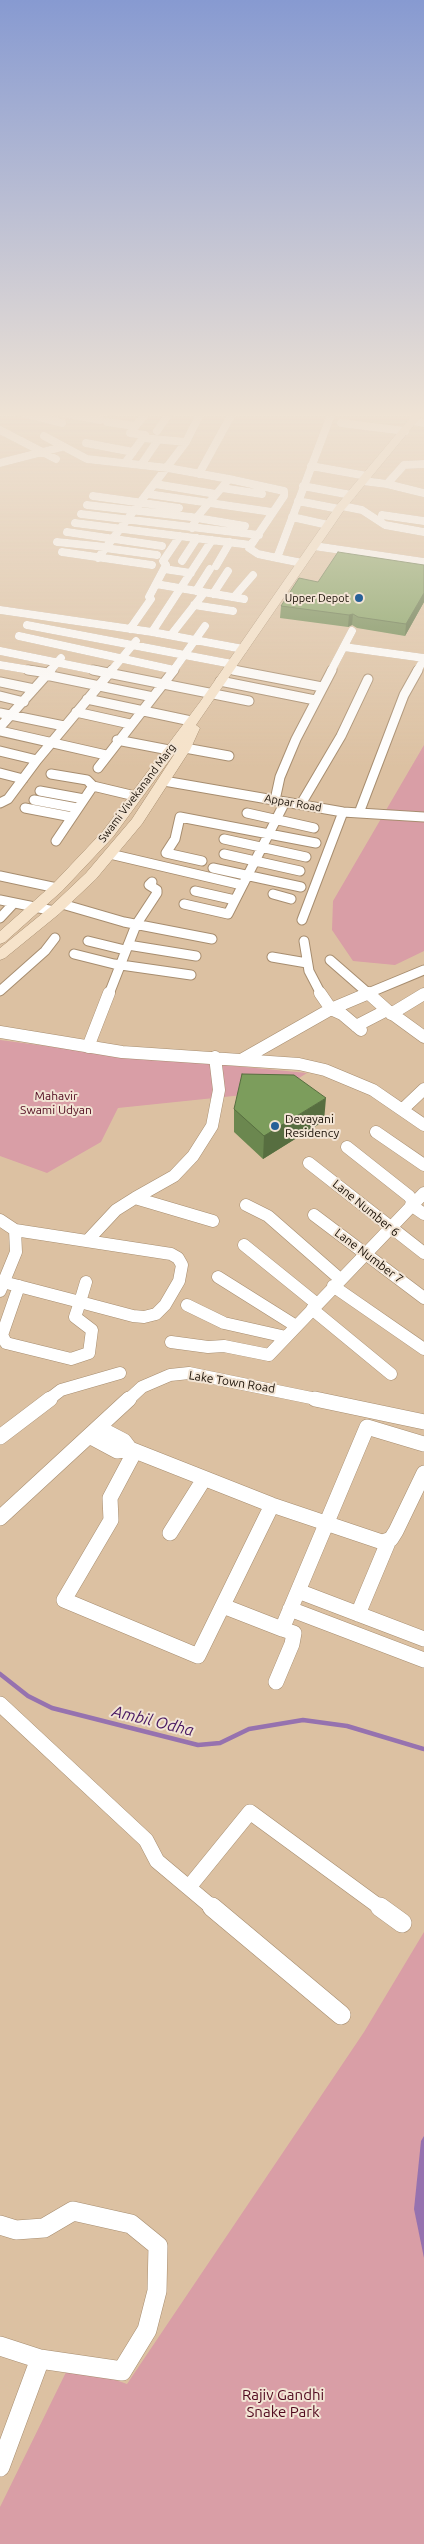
<!DOCTYPE html>
<style>
body{margin:0}
canvas{display:block;background:#dcc1a2}
</style>
<canvas width="424" height="2544"></canvas>
<script>
const ctx = document.querySelector('canvas').getContext('2d');
ctx.lineJoin = 'round';
function fillPath(path, color) { ctx.fillStyle = color; ctx.fill(path, 'evenodd'); }
const toPath = rows => new Path2D(rows.map(r => 'M' + r).join(''));
function trace(path, color, width, dash) { ctx.strokeStyle = color; ctx.lineWidth = width; ctx.lineCap = dash ? 'butt' : 'round'; ctx.setLineDash(dash || []); ctx.stroke(path); }
function label(font, color, halo, rows, align = 'center') {
  ctx.font = font + ' Ubuntu,sans-serif'; ctx.lineWidth = 4; ctx.setLineDash([]); ctx.textBaseline = 'middle'; ctx.strokeStyle = halo; ctx.fillStyle = color; for (const [text, x, y, turn = 0] of rows) {
    ctx.save(); ctx.translate(x, y); ctx.rotate((+turn || 0) * Math.PI / 180); ctx.textAlign = isNaN(turn) ? turn : align; if (halo) ctx.strokeText(text, 0, 0); ctx.fillText(text, 0, 0); ctx.restore();
  }
}
const green = toPath([
 [424,745,424,951,395,965,353,961,332,930,333,901],
 [0,1040,100,1053,307,1073,269,1097,243,1095,118,1108,101,1142,47,1173,0,1156],
 [424,1932,424,2544,0,2544,0,2507,70,2364,127,2384,364,2032]
]);
const water = toPath([
 [424,2136,424,2258,414,2209,421,2141]
]);
const stream = toPath([
 [0,1674,28,1696,52,1708,198,1745,220,1743,249,1729,303,1720,347,1726,424,1749]
]);
const streetFar4 = toPath([
 [19,412,62,423],
 [57,412,100,420],
 [111,412,113,412],
 [413,421,424,423],
 [107,422,135,426],
 [341,423,405,431],
 [0,430,56,459],
 [157,431,170,412],
 [44,436,87,459,168,468,229,479],
 [143,438,186,442],
 [86,443,133,452],
 [0,463,62,447],
 [125,463,145,435,130,433,147,412],
 [141,465,158,440],
 [311,466,367,476],
 [199,474,233,412],
 [363,481,387,484,404,465,424,464],
 [155,484,216,494],
 [387,484,424,493],
 [303,486,351,495],
 [222,488,262,494],
 [148,494,272,512],
 [93,496,179,508],
 [298,501,339,509],
 [87,505,191,517,245,526],
 [342,506,362,510,385,525,424,532],
 [81,514,259,535],
 [382,515,424,521],
 [292,517,328,525],
 [75,523,251,545],
 [192,528,197,517,229,479,284,491,284,496,249,548,258,554,277,558],
 [67,532,162,546],
 [57,542,106,547],
 [314,546,424,562],
 [105,548,157,555],
 [62,552,152,565],
 [98,558,186,442,201,412],
 [182,561,197,538],
 [302,563,277,558,332,412],
 [216,566,230,542],
 [164,569,191,573],
 [156,584,244,599],
 [196,591,210,569],
 [213,594,228,571],
 [234,597,253,575],
 [194,605,233,611],
 [0,610,152,632,243,649],
 [27,625,232,664],
 [130,629,151,599,149,597,166,565,163,561,180,536],
 [152,632,212,540],
 [171,635,204,593],
 [19,636,174,670],
 [344,647,424,658],
 [0,651,99,671],
 [0,665,36,671],
 [229,669,239,671],
 [50,671,61,658],
 [111,671,136,641],
 [173,671,205,626],
 [331,671,352,631],
 [417,671,424,659]
]);
const streetFar3 = toPath([
 [28,670,48,673],
 [93,670,249,701],
 [233,670,322,687],
 [46,675,153,697],
 [220,681,315,700],
 [0,682,34,689],
 [0,696,24,702],
 [87,699,191,721],
 [76,712,130,724],
 [0,713,64,726],
 [0,727,51,670],
 [0,731,106,755],
 [117,740,169,750],
 [185,748,229,756],
 [0,751,37,760,112,670],
 [98,768,174,670],
 [0,773,23,779],
 [51,774,87,780,93,786],
 [164,781,343,812,424,817],
 [40,791,84,799],
 [34,800,77,808],
 [275,800,280,777,296,739,332,670],
 [0,803,8,799,37,760],
 [301,804,341,736,368,679],
 [25,808,72,817],
 [247,813,314,828],
 [359,813,404,695,418,670],
 [224,839,306,857],
 [56,841,93,786,135,796],
 [110,854,242,885],
 [224,854,300,871],
 [202,861,166,853,175,839,180,817,316,843],
 [213,868,301,887],
 [0,876,57,888],
 [195,891,235,900],
 [273,894,291,899],
 [0,900,54,911],
 [62,904,124,922,212,939],
 [184,904,228,914,285,802],
 [0,918,14,903],
 [302,920,343,812],
 [88,941,125,950],
 [304,941,309,971,321,994],
 [128,945,196,956],
 [74,954,114,964,191,975],
 [272,957,307,963],
 [330,960,369,994],
 [0,991,45,951,55,938],
 [109,994,136,925,157,893,157,890,149,885,152,882],
 [366,994,424,970]
]);
const streetFar2 = toPath([
 [331,1009,369,993],
 [331,1009,342,1014,361,1030],
 [387,1010,424,1037],
 [391,1014,424,994],
 [356,1026,387,1010,368,993],
 [0,1032,122,1052,299,1064,325,1070,373,1090,424,1125],
 [88,1047,109,993],
 [243,1059,331,1009,320,993],
 [403,1109,424,1089],
 [376,1132,424,1165],
 [347,1147,409,1196,414,1203],
 [309,1163,424,1253],
 [135,1198,174,1176,193,1156,212,1126,219,1090,215,1057],
 [246,1205,268,1216,340,1279],
 [411,1205,424,1214],
 [314,1215,424,1298],
 [0,1220,15,1230,16,1252,0,1291],
 [15,1230,171,1254,178,1258,182,1265,179,1281,165,1305,156,1314,144,1317,133,1316,80,1302,75,1317,92,1330,89,1353,71,1359,6,1343,2,1335,19,1286],
 [88,1240,116,1210,135,1198,213,1221],
 [244,1245,317,1304],
 [218,1277,296,1326],
 [3,1282,80,1302,86,1282],
 [333,1286,424,1349],
 [187,1305,224,1323,286,1337],
 [312,1309,391,1374],
 [171,1342,208,1347,224,1346,269,1355,424,1193],
 [48,1400,61,1390,120,1373],
 [128,1400,142,1387,170,1375,189,1373,321,1400]
]);
const streetFar1 = toPath([
 [315,1399,424,1422],
 [99,1428,124,1441,130,1449],
 [89,1436,117,1451,130,1449,272,1505,382,1542,391,1539,396,1531,424,1473],
 [0,1437,50,1399],
 [135,1451,110,1498,111,1520,64,1600,198,1656,272,1505],
 [0,1518,129,1399],
 [170,1533,204,1479],
 [298,1591,424,1639],
 [223,1606,282,1629,367,1427,424,1444],
 [290,1609,424,1660],
 [358,1614,389,1540],
 [276,1682,292,1644,294,1633,282,1629],
 [0,1704,146,1840,157,1861,213,1908],
 [189,1887,250,1812,381,1908]
]);
const street = toPath([
 [212,1907,341,2015],
 [380,1907,402,1923],
 [0,2225,16,2230,44,2228,73,2211,131,2224,158,2246,157,2291,147,2330,122,2371,40,2359,0,2346],
 [0,2467,40,2359]
]);
const secondary = toPath([
 [415,412,424,413,344,510,196,725,200,728,190,750,142,824,96,879,59,914,5,958,0,960,0,948,49,908,86,873,132,819,179,747,113,837,62,891,5,942,0,944,0,931,52,885,103,831,200,702,336,506,415,412]
]);
const wall = toPath([
 [424,565,424,602,405,636,357,628,352,625,348,627,280,618,281,606,318,582],
 [234,1109,324,1121,263,1159,234,1132]
]);
const shadedWall = toPath([
 [424,593,424,602,405,636,406,624],
 [353,614,352,625,348,627,349,615],
 [326,1098,324,1121,263,1159,264,1136]
]);
const building = toPath([
 [338,552,424,565,424,593,406,624,358,617,353,614,349,615,281,606,299,578,318,582,338,552],
 [242,1074,294,1075,326,1098,264,1136,234,1109,242,1074]
]);
const markers = [
 [359,598,5,"#276098"],
 [275,1126,5,"#276098"]
];
const farPoinames = [
 ["Upper Depot",349,598]
];
const farStreetnames = [
 ["Swami Vivekanand Marg",137,793,-53],
 ["Appar Road",293,803,10]
];
const parkNames = [
 ["Mahavir",56,1096],
 ["Swami Udyan",56,1110]
];
const poiNames = [
 ["Devayani",285,1119],
 ["Residency",285,1133]
];
const streetNames = [
 ["Lane Number 6",366,1208,39],
 ["Lane Number 7",369,1256,37],
 ["Lake Town Road",232,1382,9]
];
const nearParknames = [
 ["Rajiv Gandhi",283,2395],
 ["Snake Park",283,2412]
];
const nearWaternames = [
 ["Ambil Odha",153,1721,14]
];
fillPath(green, '#d99ea6');
fillPath(water, '#9672af');
trace(stream, '#9672af', 4.5);
trace(streetFar4, '#a78d6f', 8);
trace(streetFar3, '#a78d6f', 11);
trace(streetFar2, '#a78d6f', 13);
trace(streetFar1, '#a78d6f', 16);
trace(street, '#a78d6f', 20);
trace(secondary, '#a78d6f', 1);
trace(streetFar4, '#fff', 8);
trace(streetFar3, '#fff', 9);
trace(streetFar2, '#fff', 12);
trace(streetFar1, '#fff', 15);
trace(street, '#fff', 19);
fillPath(secondary, '#f6e3ca');
fillPath(wall, '#6b874f');
fillPath(shadedWall, '#576e40');
fillPath(building, '#7c9d5c');
trace(building, '#576e40', 1);
const sky = ctx.createLinearGradient(0, 0, 0, 768);
sky.addColorStop(0, '#879ad1');
sky.addColorStop(0.54, '#efe3d5');
sky.addColorStop(1, '#efe3d500');
ctx.fillStyle = sky;
ctx.fillRect(0, 0, 424, 768);
for (const [x, y, r, color] of markers) { const dot = new Path2D(); dot.arc(x, y, r, 0, 2 * Math.PI); ctx.fillStyle = color; ctx.fill(dot); trace(dot, '#f2e4d4', 2); }
label('11px', '#170e04', '#f2e4d4', farPoinames, 'right');
label('11px', '#170e04', '#f2e4d4', farStreetnames);
label('12px', '#50091e', '#f2e4d4', parkNames);
label('12px', '#170e04', '#f2e4d4', poiNames, 'left');
label('12px', '#170e04', '#f2e4d4', streetNames);
label('15px', '#50091e', '#f2e4d4', nearParknames);
label('italic 16px', '#481862', '#f2e4d4', nearWaternames);
</script>
